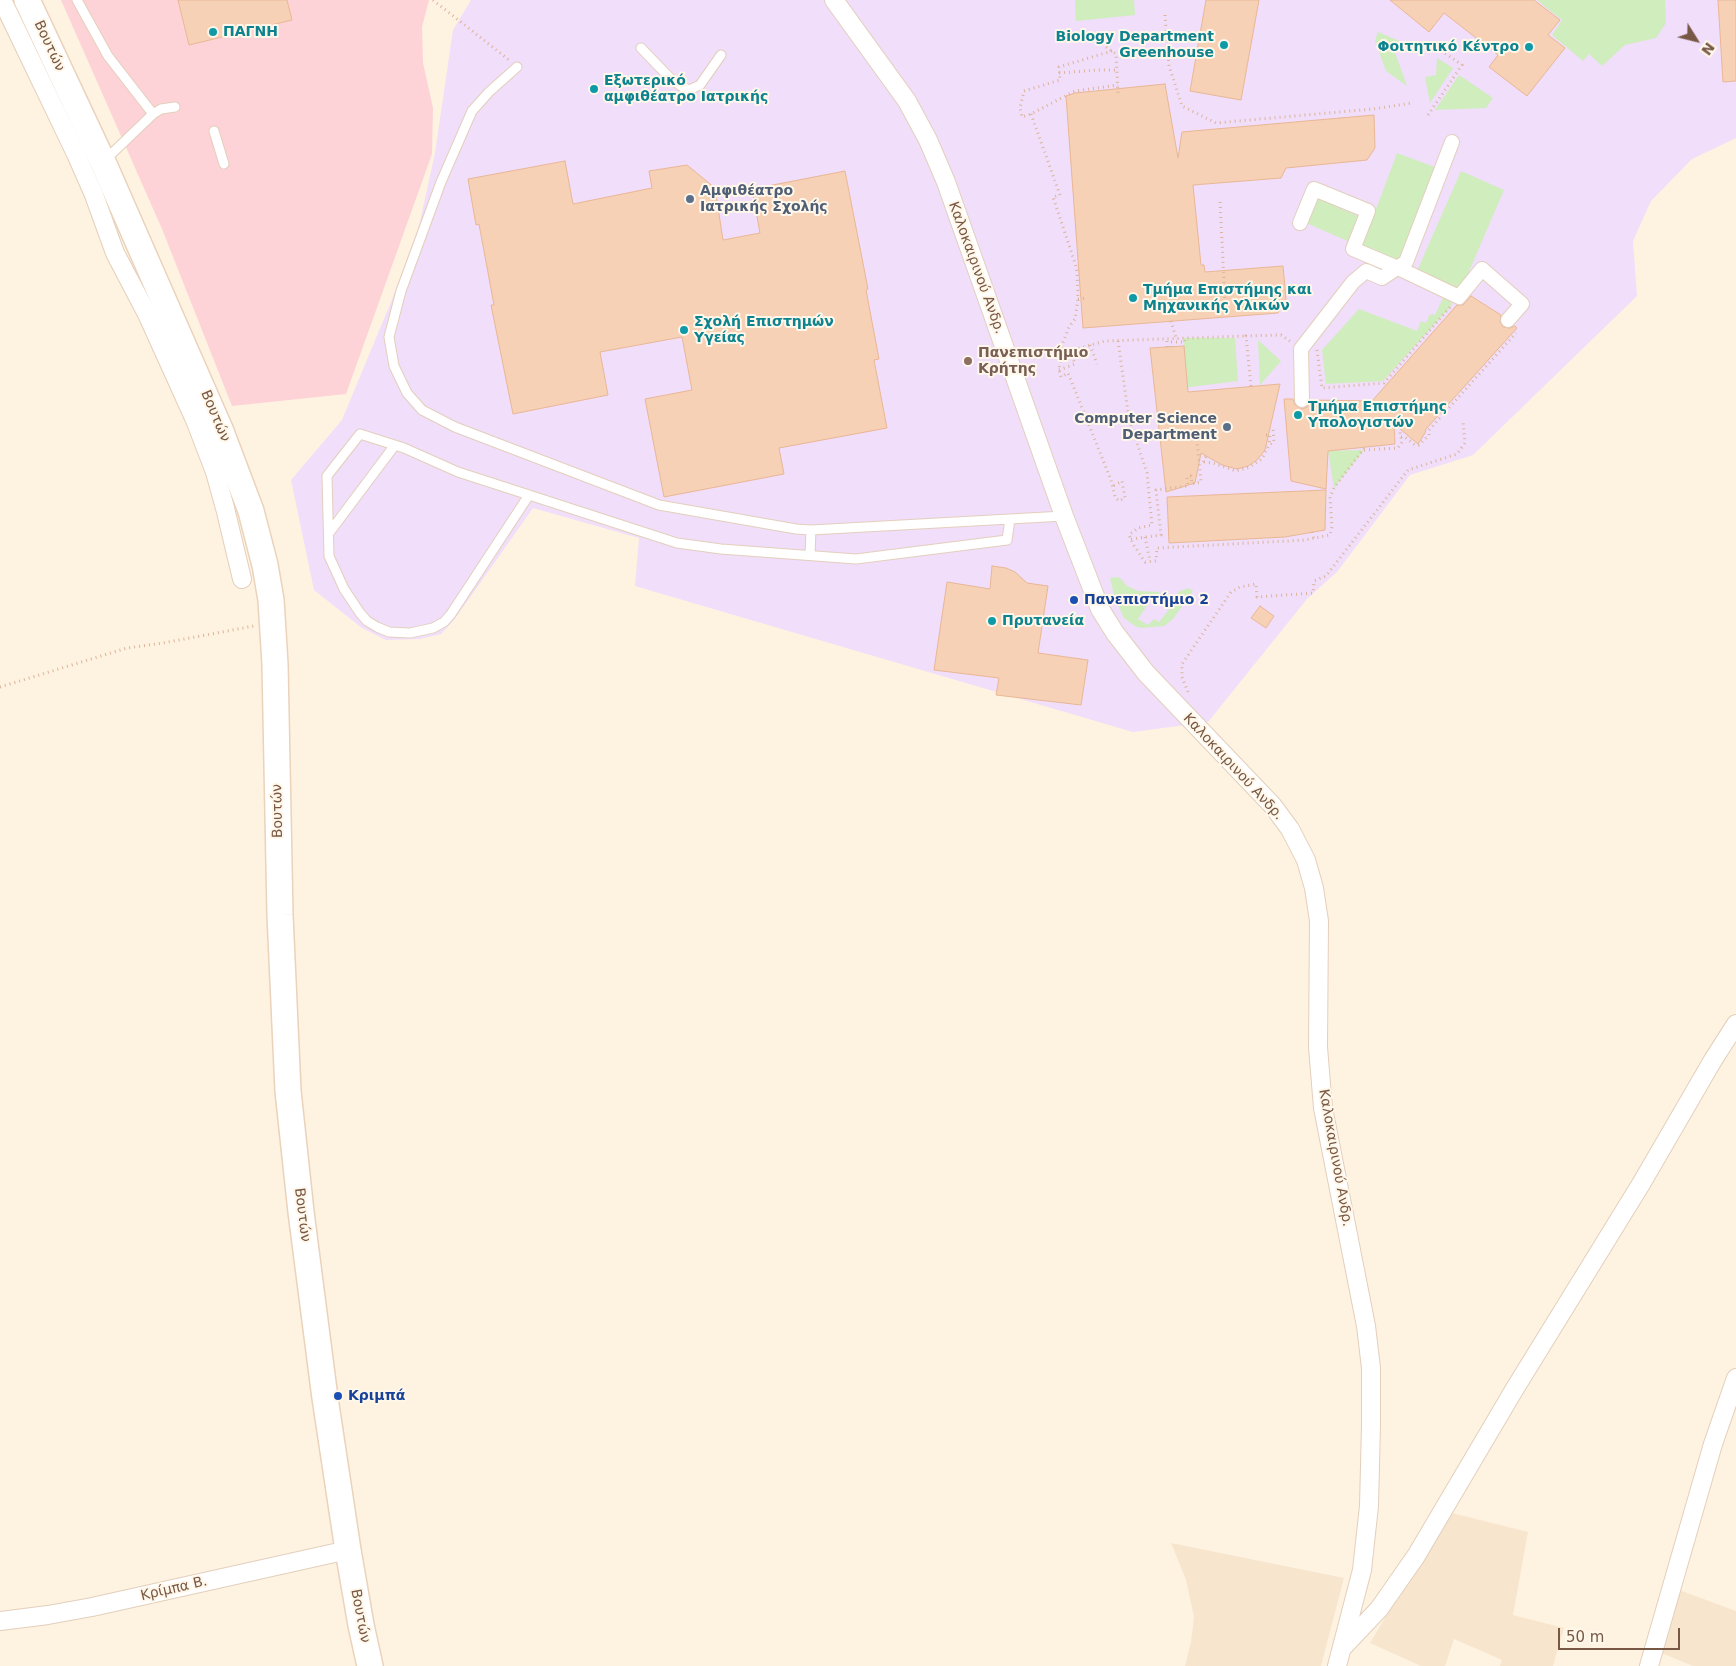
<!DOCTYPE html>
<meta charset="utf-8">
<style>
body{margin:0}
#map{position:relative;width:1736px;height:1666px;overflow:hidden;background:#fef3e1;font-family:"DejaVu Sans",sans-serif}
canvas{display:block}
.north{position:absolute;left:1671px;top:15px;width:50px;height:50px;-webkit-text-stroke:4px #fff7e9;paint-order:stroke;rotate:126deg;font-size:14px;font-weight:700;line-height:20px;text-align:center;color:#785845}
.north::after{content:'';display:block;margin:auto;width:18px;height:22px;background:#785845;clip-path:polygon(50% 0,100% 100%,50% 72%,0 100%)}
.scale{position:absolute;left:1558px;top:1628px;width:122px;height:22px;box-sizing:border-box;border:2px solid #785845;border-top:0;padding-left:6px;font-size:15px;line-height:18px;white-space:nowrap;color:#785845;-webkit-text-stroke:4px #fff7e9;paint-order:stroke}
</style>
<div id="map">
<canvas width="1736" height="1666"></canvas>
<div class="north">N</div>
<div class="scale">50 m</div>
</div>
<script>
const ctx = document.querySelector('canvas').getContext('2d');
ctx.lineJoin = 'round';
function fillPath(path, color) { ctx.fillStyle = color; ctx.fill(path, 'evenodd'); }
const toPath = rows => new Path2D(rows.map(r => 'M' + r).join(''));
function trace(path, color, width, dash) { ctx.strokeStyle = color; ctx.lineWidth = width; ctx.lineCap = dash ? 'butt' : 'round'; ctx.setLineDash(dash || []); ctx.stroke(path); }
function label(font, color, halo, rows, align = 'center') {
  ctx.font = font + ' "DejaVu Sans",sans-serif'; ctx.lineWidth = 4; ctx.setLineDash([]); ctx.textBaseline = 'middle'; ctx.strokeStyle = halo; ctx.fillStyle = color; for (const [text, x, y, turn = 0] of rows) {
    ctx.save(); ctx.translate(x, y); ctx.rotate((+turn || 0) * Math.PI / 180); ctx.textAlign = isNaN(turn) ? turn : align; if (halo) ctx.strokeText(text, 0, 0); ctx.fillText(text, 0, 0); ctx.restore();
  }
}
const residential = toPath([
 [1448,1512,1528,1532,1513,1615,1564,1628,1553,1666,1500,1666,1502,1660,1454,1639,1445,1666,1421,1666,1370,1643],
 [1171,1543,1344,1578,1321,1666,1185,1666,1191,1642,1194,1617,1186,1580],
 [1679,1590,1736,1611,1736,1666,1693,1666,1659,1652]
]);
const education = toPath([
 [471,0,1736,0,1736,138,1692,159,1651,201,1633,241,1637,296,1473,455,1410,475,1337,572,1307,599,1208,722,1133,732,635,586,639,538,533,508,454,620,441,634,420,639,386,640,362,628,314,590,291,480,342,420,391,302,419,226,435,153,453,30]
]);
const medical = toPath([
 [61,0,429,0,422,27,423,63,433,108,432,154,346,394,232,406,162,229]
]);
const green = toPath([
 [1075,0,1134,0,1135,15,1076,21],
 [1537,0,1665,0,1666,23,1656,38,1625,45,1602,66,1589,54,1583,61,1552,35,1562,20],
 [1378,32,1404,43,1393,47,1407,86,1386,71,1375,41],
 [1437,58,1453,68,1430,103,1425,77,1436,75],
 [1459,75,1493,98,1486,108,1435,110],
 [1397,153,1437,168,1402,262,1362,247],
 [1461,171,1504,190,1461,290,1417,271],
 [1315,197,1362,218,1352,243,1304,222],
 [1444,296,1450,299,1452,305,1383,381,1326,384,1322,350,1359,309,1417,331,1421,321,1426,323,1430,314,1435,315],
 [1184,338,1235,338,1238,381,1182,388],
 [1258,340,1281,361,1260,385],
 [1364,450,1334,488,1328,451],
 [1119,577,1127,586,1138,591,1160,592,1155,599,1152,598,1138,619,1148,625,1154,619,1159,622,1175,602,1172,599,1180,591,1188,588,1193,591,1173,619,1164,626,1141,628,1135,626,1124,618,1115,599,1110,578]
]);
const building = toPath([
 [178,0,287,0,292,20,189,45,178,0],
 [1206,0,1259,0,1241,100,1190,91,1206,0],
 [1390,0,1534,0,1560,20,1548,35,1565,48,1527,96,1489,67,1498,55,1444,13,1429,32,1390,0],
 [1718,0,1736,0,1736,81,1723,82,1718,0],
 [1165,84,1178,158,1182,132,1374,115,1375,148,1367,160,1286,168,1281,178,1193,185,1201,265,1204,265,1205,272,1283,266,1286,299,1278,313,1083,328,1066,96,1075,93,1165,84],
 [565,161,573,204,652,188,649,171,687,165,715,188,723,240,760,233,752,189,845,171,868,289,866,290,879,359,874,360,887,428,779,448,784,474,664,497,645,399,692,390,682,337,600,352,608,395,513,414,491,305,494,305,479,224,476,225,468,179,565,161],
 [1471,296,1501,315,1500,322,1503,327,1510,328,1515,326,1517,328,1426,429,1425,433,1418,444,1394,424,1395,444,1328,451,1326,489,1291,481,1284,399,1293,399,1295,405,1302,409,1307,407,1311,400,1372,401,1457,305,1463,305,1471,296],
 [1184,346,1188,392,1280,384,1265,450,1257,460,1248,466,1237,469,1222,465,1201,453,1195,483,1166,492,1150,348,1184,346],
 [1326,490,1325,530,1285,537,1169,543,1167,497,1326,490],
 [992,566,1006,568,1015,572,1027,583,1048,586,1038,653,1088,660,1081,705,996,695,999,678,934,670,947,582,990,589,992,566],
 [1260,606,1274,616,1266,628,1251,618,1260,606]
]);
const path = toPath([
 [433,0,509,60],
 [1165,15,1169,66,1182,106,1216,123,1373,109,1412,103],
 [1106,47,1116,54,1118,94],
 [1112,51,1059,67,1060,80,1024,91,1020,108,1022,117,1031,114,1075,91,1118,85],
 [1059,73,1098,70,1117,70],
 [1031,114,1060,195,1053,197,1075,263,1077,272,1078,299,1075,319,1069,327,1062,345,1059,370,1061,377,1068,373,1111,480,1115,497,1119,501,1125,498,1122,481,1113,486],
 [1428,115,1462,65,1429,42],
 [1220,202,1225,300],
 [1078,299,1087,298],
 [1171,321,1176,338],
 [1118,341,1129,419,1147,473,1152,525,1138,528,1129,535,1133,544,1145,562,1156,561,1157,548,1305,540,1330,535,1332,527,1330,497,1334,488,1365,447],
 [1090,345,1097,364],
 [1167,347,1167,339],
 [1171,347,1171,342,1185,342,1184,338],
 [1317,350,1322,388,1384,383,1450,307],
 [1059,370,1075,364,1070,351,1105,341,1246,336],
 [1251,386,1246,336,1281,335,1290,341],
 [1266,435,1270,435,1269,444],
 [1401,437,1405,437,1415,445,1419,445,1429,435,1429,430,1516,333],
 [1364,450,1398,448,1402,442,1400,432],
 [1203,462,1207,455],
 [1204,462,1213,463,1236,471,1250,467,1262,459,1269,445,1274,442,1273,429],
 [1312,532,1314,539],
 [1145,537,1150,561],
 [1131,539,1161,535,1156,490,1188,486,1187,477,1191,476,1192,484,1201,482,1196,431],
 [0,687,127,648,163,643,254,626],
 [1188,692,1182,677,1182,664,1231,592,1240,587,1256,584,1257,597,1313,593,1314,581,1326,576,1408,470,1457,454,1465,443,1463,422]
]);
const service = toPath([
 [77,0,108,56,153,114],
 [641,48,670,78,684,88,689,90,700,85,721,55],
 [517,67,489,92,472,111,441,182,401,291,389,337,394,366,407,393,422,410,455,427,659,505,796,529,811,530,1064,516],
 [214,131,224,164],
 [105,160,153,114,161,109,175,107],
 [529,495,451,614,444,622,433,628,410,633,389,632,377,627,367,621,360,613,344,589,329,556,327,476,360,434,404,448,458,472,529,495,677,543,721,549,856,559,1007,540,1010,519],
 [329,533,395,445],
 [810,555,811,530]
]);
const pedestrian = toPath([
 [1300,223,1314,189,1368,211,1353,249,1398,268,1459,297,1482,269,1522,304,1508,320],
 [1302,400,1301,349,1353,282,1366,271,1382,278,1406,262,1452,142]
]);
const minor = toPath([
 [2,0,76,154,94,195,115,253,147,314,195,420,215,472,225,508,242,579],
 [834,0,907,101,928,140,946,182,1064,516,1100,609,1115,633,1146,673,1273,806,1290,829,1306,860,1314,888,1319,921,1318,1047,1323,1108,1366,1326,1371,1368,1371,1425,1369,1506,1362,1570,1337,1666],
 [0,1621,48,1615,92,1607,348,1550],
 [1343,1647,1379,1609,1416,1556,1514,1390,1641,1184,1713,1060,1736,1024],
 [1649,1666,1713,1444,1736,1378]
]);
const secondary = toPath([
 [27,0,103,162,220,429,251,511,265,565,271,600,275,664,280,915,288,1091,301,1212,325,1398,348,1550,361,1625,370,1666]
]);
const markers = [
 [213,32,5,"#0f9aa8"],
 [1224,45,5,"#0f9aa8"],
 [1529,47,5,"#0f9aa8"],
 [594,89,5,"#0f9aa8"],
 [690,199,5,"#5c6f8a"],
 [1133,298,5,"#0f9aa8"],
 [684,330,5,"#0f9aa8"],
 [968,361,5,"#8d6e63"],
 [1298,415,5,"#0f9aa8"],
 [1227,427,5,"#5c6f8a"],
 [1074,600,5,"#1a4fb4"],
 [992,621,5,"#0f9aa8"],
 [338,1396,5,"#1a4fb4"]
];
const cultureNames = [
 ["ΠΑΓΝΗ",223,32],
 ["Biology Department",1214,37,"right"],
 ["Greenhouse",1214,53,"right"],
 ["Φοιτητικό Κέντρο",1519,47,"right"],
 ["Εξωτερικό",604,81],
 ["αμφιθέατρο Ιατρικής",604,97],
 ["Τμήμα Επιστήμης και",1143,290],
 ["Μηχανικής Υλικών",1143,306],
 ["Σχολή Επιστημών",694,322],
 ["Υγείας",694,338],
 ["Τμήμα Επιστήμης",1308,407],
 ["Υπολογιστών",1308,423],
 ["Πρυτανεία",1002,621]
];
const streetNames = [
 ["Βουτών",49,46,65],
 ["Καλοκαιρινού Ανδρ.",976,268,70],
 ["Βουτών",215,416,67],
 ["Καλοκαιρινού Ανδρ.",1233,767,47],
 ["Βουτών",278,811,-91],
 ["Καλοκαιρινού Ανδρ.",1335,1158,80],
 ["Βουτών",302,1215,83],
 ["Κρίμπα Β.",174,1589,-13],
 ["Βουτών",360,1616,79]
];
const serviceNames = [
 ["Αμφιθέατρο",700,191],
 ["Ιατρικής Σχολής",700,207],
 ["Computer Science",1217,419,"right"],
 ["Department",1217,435,"right"]
];
const educationNames = [
 ["Πανεπιστήμιο",978,353],
 ["Κρήτης",978,369]
];
const transitNames = [
 ["Πανεπιστήμιο 2",1084,600],
 ["Κριμπά",348,1396]
];
fillPath(residential, '#f7e5ce');
fillPath(education, '#f0defa');
fillPath(medical, '#fdd3d7');
fillPath(green, '#d0edbe');
fillPath(building, '#f6d1b6');
trace(building, '#eab795', 1);
trace(service, '#e3cfbc', 11);
trace(pedestrian, '#e3cfbc', 16);
trace(minor, '#e3cfbc', 20);
trace(secondary, '#ebd2bb', 28);
trace(path, '#dbb499', 3, [1, 4]);
trace(service, '#fff', 9);
trace(pedestrian, '#fff', 14);
trace(minor, '#fff', 18);
trace(secondary, '#fff', 25);
for (const [x, y, r, color] of markers) { const dot = new Path2D(); dot.arc(x, y, r, 0, 2 * Math.PI); ctx.fillStyle = color; ctx.fill(dot); trace(dot, '#fff7e9', 2); }
label('bold 14px', '#0d838f', '#fff7e9', cultureNames, 'left');
label('14px', '#785845', '#fff7e9', streetNames);
label('bold 14px', '#4e5e75', '#fff7e9', serviceNames, 'left');
label('bold 14px', '#785e54', '#fff7e9', educationNames, 'left');
label('bold 14px', '#164399', '#fff7e9', transitNames, 'left');
</script>
